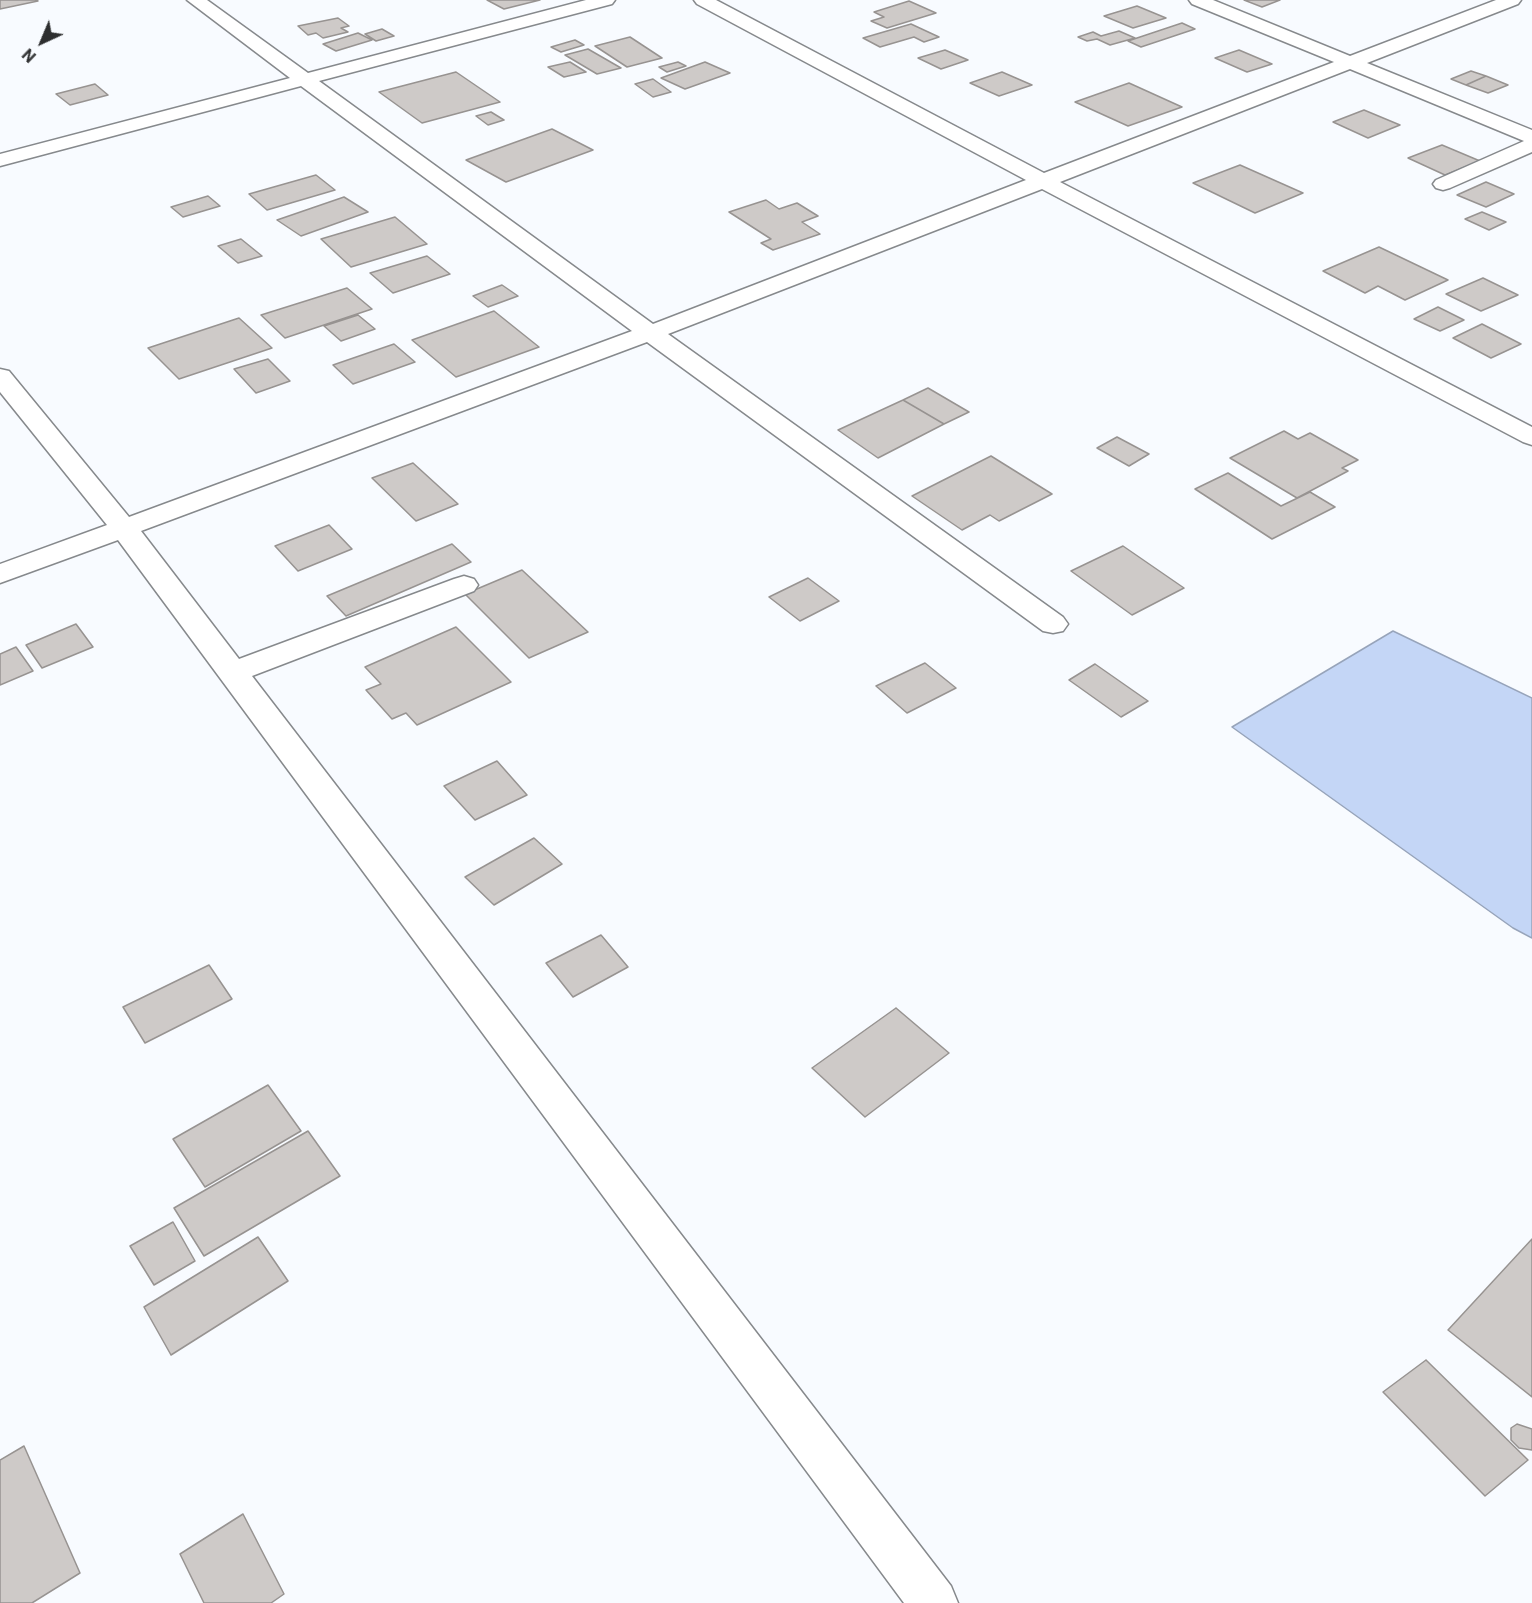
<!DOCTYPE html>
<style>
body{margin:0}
#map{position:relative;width:1532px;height:1603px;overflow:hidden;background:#f8fbff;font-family:Roboto,sans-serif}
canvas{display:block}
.north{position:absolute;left:12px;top:12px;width:60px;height:60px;-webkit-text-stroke:4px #f8fbff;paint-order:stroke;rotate:224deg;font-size:16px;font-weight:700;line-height:24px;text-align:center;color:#2d2e2f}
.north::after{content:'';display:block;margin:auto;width:21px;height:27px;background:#2d2e2f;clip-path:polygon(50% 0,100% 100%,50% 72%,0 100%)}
</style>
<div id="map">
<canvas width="1532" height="1603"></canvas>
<div class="north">N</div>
</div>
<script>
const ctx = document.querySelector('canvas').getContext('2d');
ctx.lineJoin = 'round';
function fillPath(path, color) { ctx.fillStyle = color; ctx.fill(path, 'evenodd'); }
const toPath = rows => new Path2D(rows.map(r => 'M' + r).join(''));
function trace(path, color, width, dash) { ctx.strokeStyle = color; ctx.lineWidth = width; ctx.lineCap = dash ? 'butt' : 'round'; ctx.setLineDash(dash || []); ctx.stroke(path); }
const water = toPath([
 [1393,631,1532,698,1532,938,1513,928,1232,727,1393,631]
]);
const building = toPath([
 [0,0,36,0,38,1,0,9,0,0],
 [487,0,540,0,504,9,487,0],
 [1244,0,1280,0,1262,7,1244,0],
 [909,1,936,13,887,28,871,21,884,17,874,12,909,1],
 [1137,6,1166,18,1133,28,1104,16,1137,6],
 [338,18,349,26,341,28,348,32,323,38,316,33,308,35,298,26,338,18],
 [1182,23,1195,29,1141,47,1128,41,1182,23],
 [911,24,939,37,924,42,914,37,880,47,863,38,911,24],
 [382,29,394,36,376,41,365,34,382,29],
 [1119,31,1135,38,1110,45,1097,39,1087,41,1078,37,1093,32,1101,36,1119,31],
 [358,33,372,40,336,51,323,44,358,33],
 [630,37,662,58,627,67,595,46,630,37],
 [575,40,584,45,561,52,551,47,575,40],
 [588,49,621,68,597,74,565,55,588,49],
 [945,50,968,60,941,69,918,58,945,50],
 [1239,50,1272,64,1247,72,1215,58,1239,50],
 [570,62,586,72,564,77,548,67,570,62],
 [678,62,686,66,667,72,659,67,678,62],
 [705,62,730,73,685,89,661,78,705,62],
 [1471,71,1486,76,1466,85,1451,79,1471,71],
 [456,72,500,102,422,123,379,92,456,72],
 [1002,72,1032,85,999,96,970,83,1002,72],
 [1486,76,1508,85,1488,93,1466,85,1486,76],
 [653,79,671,92,653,97,635,84,653,79],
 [1129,83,1182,107,1128,126,1075,102,1129,83],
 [95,84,108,95,70,105,56,94,95,84],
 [1364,110,1400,125,1368,138,1333,122,1364,110],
 [491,112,504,120,488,125,476,116,491,112],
 [552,129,593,150,506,182,466,160,552,129],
 [1442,145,1480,161,1445,175,1408,158,1442,145],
 [1240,165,1303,193,1255,213,1193,183,1240,165],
 [316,175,335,190,267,210,249,194,316,175],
 [1486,182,1514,194,1486,207,1457,195,1486,182],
 [208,196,220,206,183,217,171,207,208,196],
 [344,197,368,212,301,236,277,220,344,197],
 [766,200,779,209,797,203,818,216,802,222,820,234,773,250,761,243,771,239,729,212,766,200],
 [1482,212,1506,222,1489,230,1465,219,1482,212],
 [395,217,427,244,351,267,321,239,395,217],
 [241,239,262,256,238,263,218,246,241,239],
 [1379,247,1448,280,1405,300,1378,286,1365,293,1323,271,1379,247],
 [427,256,450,274,393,293,370,273,427,256],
 [1483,278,1518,295,1481,311,1446,294,1483,278],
 [502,285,518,296,488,307,473,296,502,285],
 [347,288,372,309,285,338,261,315,347,288],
 [1438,307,1464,320,1440,331,1414,319,1438,307],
 [494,311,539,347,456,377,412,340,494,311],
 [358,315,375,329,341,341,324,326,358,315],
 [239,318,272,348,179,379,148,348,239,318],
 [1482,324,1521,344,1491,358,1453,338,1482,324],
 [394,344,415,362,353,384,333,365,394,344],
 [268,359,290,381,256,393,234,369,268,359],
 [928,388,969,412,944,424,903,400,928,388],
 [903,400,944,424,878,458,838,430,903,400],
 [1284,431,1298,439,1310,433,1358,460,1342,468,1348,471,1297,498,1230,458,1284,431],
 [1117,437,1149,454,1129,466,1097,448,1117,437],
 [991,456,1052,494,999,521,990,515,962,530,912,496,991,456],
 [413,463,458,504,416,521,372,478,413,463],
 [1228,473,1281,506,1310,492,1335,507,1272,539,1195,489,1228,473],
 [329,525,352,549,298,571,275,546,329,525],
 [452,544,471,562,346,616,327,596,452,544],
 [1123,546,1184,588,1132,615,1071,571,1123,546],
 [522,570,588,632,529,658,465,594,522,570],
 [808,578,839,601,800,621,769,597,808,578],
 [76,624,93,647,42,668,26,645,76,624],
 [456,627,511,682,417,725,406,713,392,719,366,690,381,684,365,667,456,627],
 [16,647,33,671,0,685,0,654,16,647],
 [925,663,956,688,907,713,876,686,925,663],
 [1095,664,1148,701,1121,717,1069,680,1095,664],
 [497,761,527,795,475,820,444,786,497,761],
 [534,838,562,864,494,905,465,877,534,838],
 [601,935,628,967,573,997,546,963,601,935],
 [209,965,232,999,145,1043,123,1007,209,965],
 [896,1008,949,1053,865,1117,812,1068,896,1008],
 [268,1085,301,1131,205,1187,173,1139,268,1085],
 [308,1131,340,1176,204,1256,174,1208,308,1131],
 [173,1222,195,1261,154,1285,130,1246,173,1222],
 [258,1237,288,1281,171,1355,144,1307,258,1237],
 [1532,1239,1532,1397,1448,1330,1532,1239],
 [1426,1360,1528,1460,1485,1496,1383,1392,1426,1360],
 [1517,1424,1532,1429,1532,1450,1519,1448,1511,1440,1511,1428,1517,1424],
 [24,1446,80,1573,32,1603,0,1603,0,1460,24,1446],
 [243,1514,284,1594,271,1603,204,1603,180,1554,243,1514]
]);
const minor = toPath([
 [187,0,207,0,308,73,586,0,615,0,612,4,319,81,653,324,1026,180,697,4,694,0,716,0,1044,173,1334,62,1192,4,1189,0,1213,0,1350,56,1496,0,1521,0,1518,4,1367,63,1532,130,1532,152,1450,188,1443,190,1436,188,1433,184,1436,180,1524,141,1350,69,1060,182,1532,427,1532,445,1523,442,1042,189,668,334,1063,617,1068,624,1063,631,1053,633,1043,631,647,342,141,531,239,659,454,579,464,576,474,579,478,585,474,591,252,676,951,1586,958,1603,904,1603,118,540,0,583,0,564,107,525,0,392,0,369,9,371,129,517,632,331,301,86,0,166,0,154,290,78,187,0]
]);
fillPath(water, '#c4d6f6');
trace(water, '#97a4ba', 1.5);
fillPath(building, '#cecac8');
trace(building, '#979391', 1.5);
trace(minor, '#86898c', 3);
fillPath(minor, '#fff');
</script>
